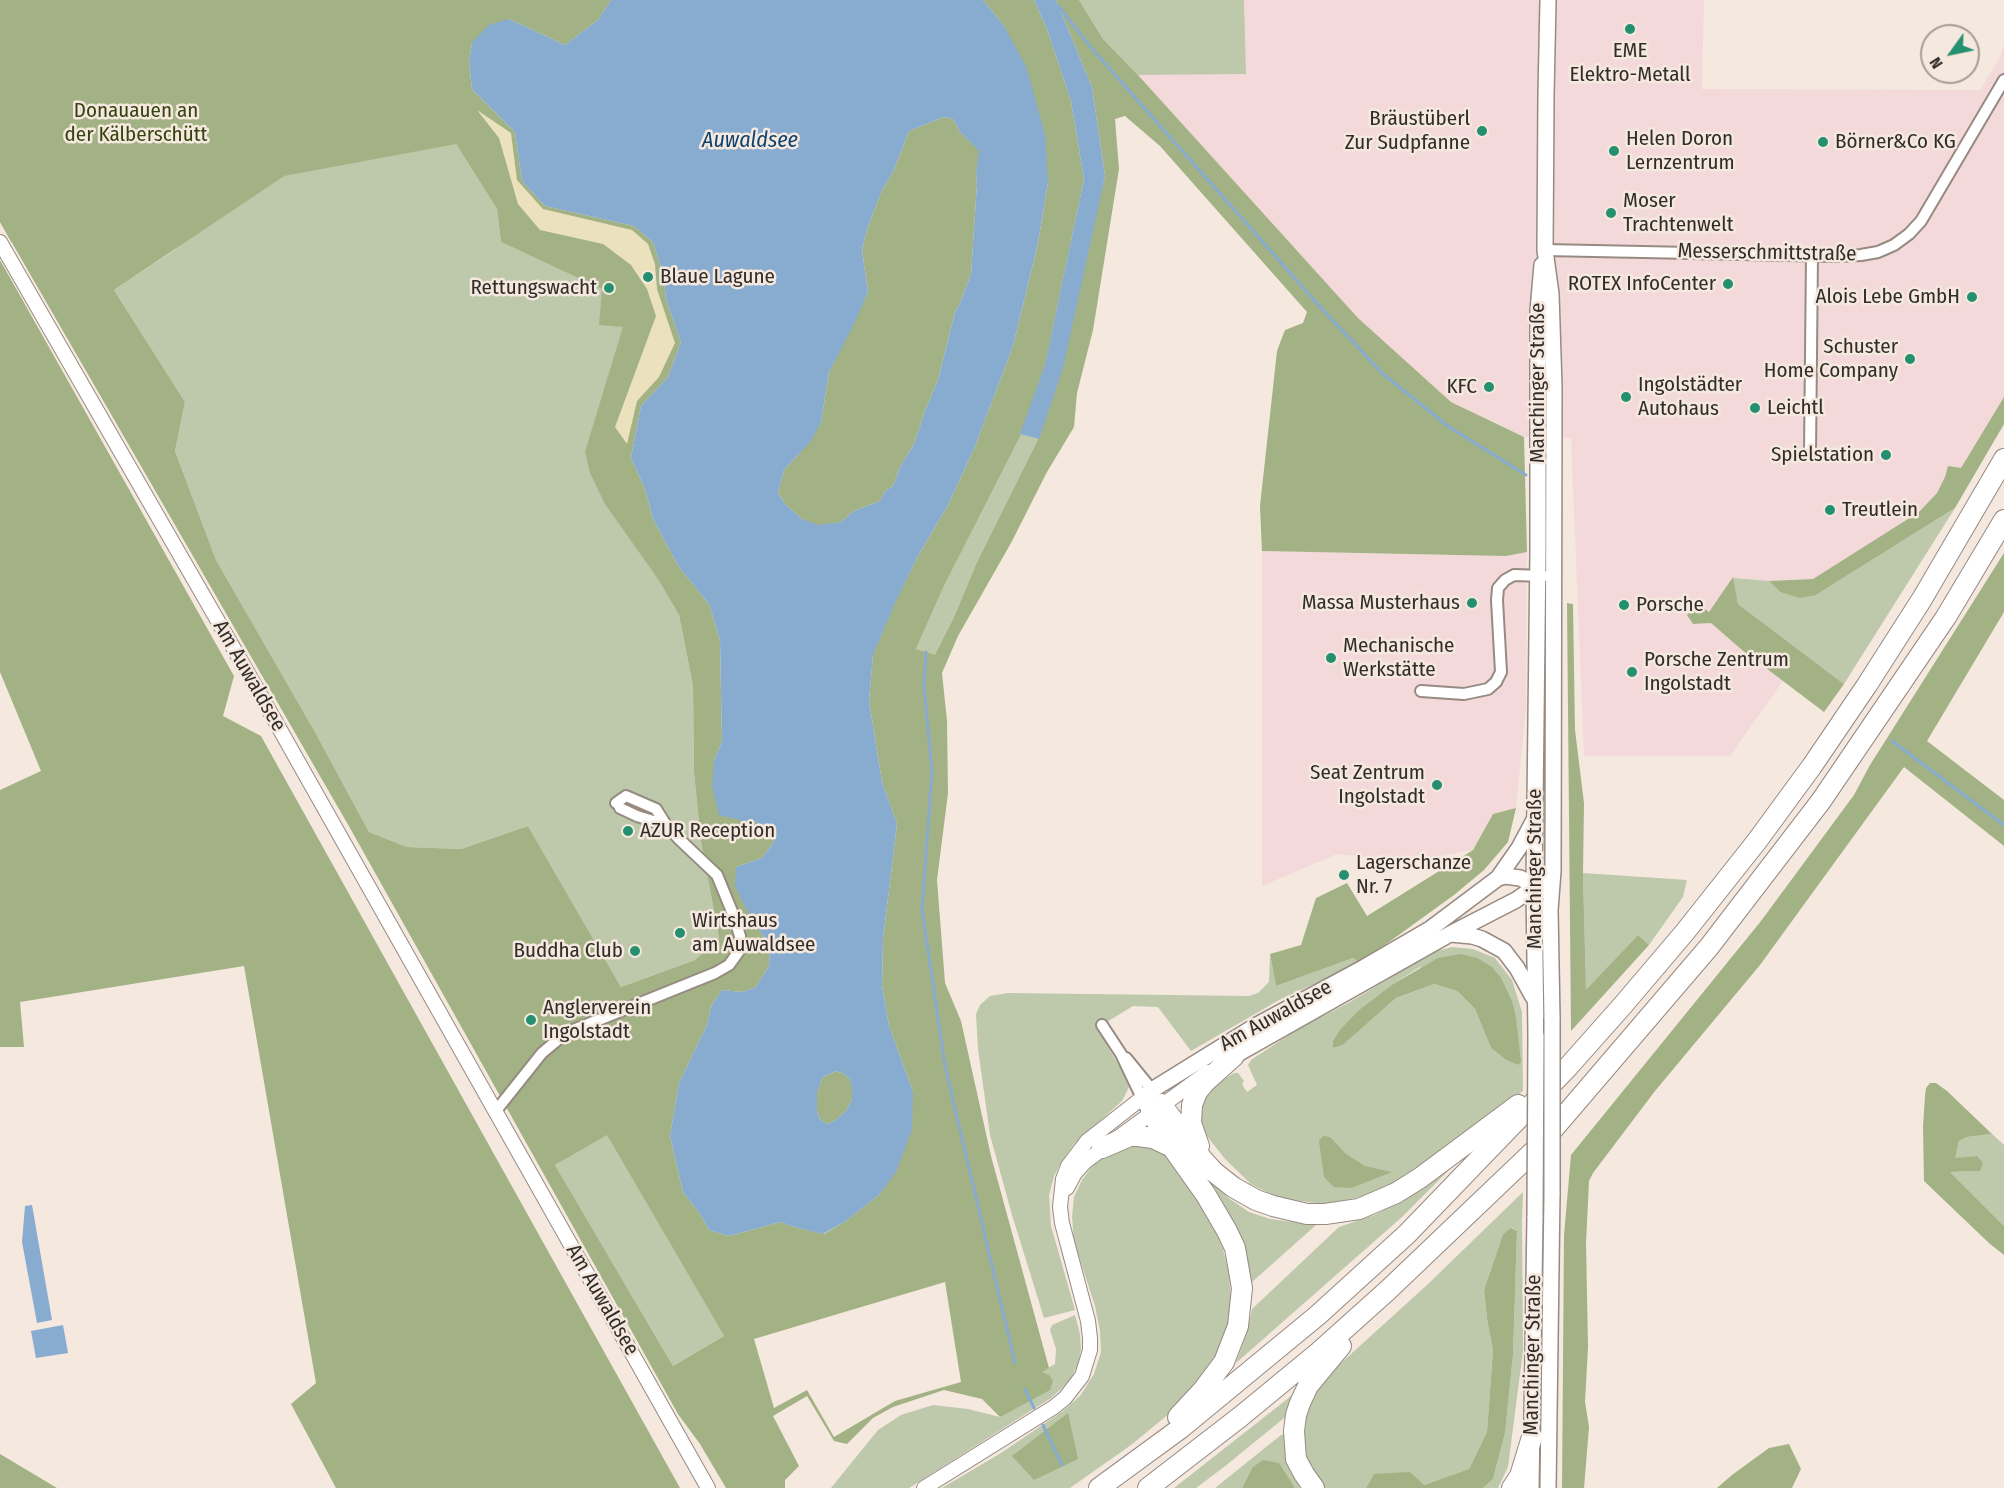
<!DOCTYPE html>
<meta charset="utf-8">
<style>
body{margin:0}
#map{position:relative;width:2004px;height:1488px;overflow:hidden;background:#f5e8de;font-family:"Fira Sans Condensed",sans-serif}
canvas{display:block}
.north{position:absolute;left:1920px;top:24px;width:60px;height:60px;box-sizing:border-box;background:#f5e8de;border:2px solid #a79d96;border-radius:50%;rotate:237deg;font-size:16px;font-weight:700;line-height:24px;text-align:center;color:#312d29}
.north::after{content:'';display:block;margin:auto;width:21px;height:27px;background:#259070;clip-path:polygon(50% 0,100% 100%,50% 72%,0 100%)}
</style>
<div id="map">
<canvas width="2004" height="1488"></canvas>
<div class="north">N</div>
</div>
<script>
const ctx = document.querySelector('canvas').getContext('2d');
ctx.lineJoin = 'round';
function fillPath(path, color) { ctx.fillStyle = color; ctx.fill(path, 'evenodd'); }
const toPath = rows => new Path2D(rows.map(r => 'M' + r).join(''));
function trace(path, color, width, dash) { ctx.strokeStyle = color; ctx.lineWidth = width; ctx.lineCap = dash ? 'butt' : 'round'; ctx.setLineDash(dash || []); ctx.stroke(path); }
function label(font, color, halo, rows, align = 'center') {
  ctx.font = font + ' "Fira Sans Condensed",sans-serif'; ctx.lineWidth = 5; ctx.setLineDash([]); ctx.textBaseline = 'middle'; ctx.strokeStyle = halo; ctx.fillStyle = color; for (const [text, x, y, turn = 0] of rows) {
    ctx.save(); ctx.translate(x, y); ctx.rotate((+turn || 0) * Math.PI / 180); ctx.textAlign = isNaN(turn) ? turn : align; if (halo) ctx.strokeText(text, 0, 0); ctx.fillText(text, 0, 0); ctx.restore();
  }
}
const commercial = toPath([
 [1244,0,1704,0,1702,89,1980,90,1999,59,2004,44,2004,397,1961,468,1948,466,1945,477,1937,493,1919,512,1813,579,1769,581,1733,578,1709,612,1693,624,1711,623,1742,650,1783,681,1730,756,1584,756,1571,438,1524,437,1451,402,1358,318,1138,75,1245,73],
 [1262,551,1506,556,1527,552,1526,709,1516,808,1493,814,1473,850,1413,861,1337,854,1262,886]
]);
const green = toPath([
 [0,0,456,144,497,209,501,242,603,289,624,326,585,451,679,615,693,686,694,773,701,842,719,938,695,960,621,987,528,826,461,849,407,847,369,832,315,732,216,560,175,451,185,402,114,290,176,249,97,248,11,242,0,222],
 [1079,0,1244,0,1246,74,1138,75,1103,39],
 [1020,434,1039,439,977,562,954,617,935,656,916,649,944,586],
 [1955,508,1844,684,1738,604,1733,578,1769,581,1780,592,1816,595],
 [1583,873,1687,880,1683,897,1649,945,1638,935,1586,991],
 [1452,947,1473,949,1495,958,1512,980,1522,1012,1523,1091,1493,1114,1395,1182,1373,1194,1345,1200,1323,1204,1278,1198,1251,1184,1225,1159,1203,1131,1199,1120,1199,1107,1209,1089,1234,1073,1238,1073,1244,1081,1242,1084,1247,1092,1257,1085,1248,1065,1251,1060,1298,1029,1350,1002,1433,952],
 [1420,967,1516,1018,1518,1065,1506,1060,1491,1048,1475,1009,1457,991,1434,984,1396,998,1343,1045,1333,1048,1360,1009,1393,984],
 [1270,954,1276,986,1353,958,1360,963,1279,1000,1191,1051,1158,1007,1133,1006,1097,1028,1125,1076,1129,1087,1122,1101,1074,1144,1062,1161,1054,1176,1049,1195,1051,1226,1075,1310,1044,1318,1012,1215,990,1135,978,1049,976,1014,980,1005,990,996,1008,993,1249,996,1258,993,1269,982],
 [607,1134,724,1336,673,1366,555,1165],
 [1992,1134,2004,1145,2004,1226,1950,1172,1980,1171,1976,1156,1954,1159,1959,1141,1967,1137],
 [1131,1142,1150,1145,1165,1153,1179,1171,1212,1224,1223,1249,1229,1274,1231,1300,1229,1326,1222,1346,1210,1367,1170,1413,1131,1445,1070,1488,942,1488,1001,1453,1063,1411,1080,1396,1094,1374,1101,1352,1100,1331,1095,1306,1074,1241,1072,1217,1074,1197,1082,1180,1094,1164,1116,1147],
 [1180,1142,1209,1181,1227,1197,1249,1212,1270,1219,1316,1225,1252,1282,1243,1244],
 [1455,1164,1402,1217,1236,1363,1247,1333,1252,1309,1339,1227,1374,1215,1404,1200],
 [1523,1192,1522,1221,1523,1351,1508,1467,1498,1488,1483,1488,1493,1479,1505,1433,1513,1355,1517,1231,1512,1228,1503,1234,1484,1290,1487,1319,1493,1350,1487,1432,1469,1469,1424,1485,1374,1474,1366,1488,1324,1488,1319,1484,1300,1447,1301,1423,1311,1397,1330,1373,1427,1285],
 [1075,1315,1080,1334,1081,1349,1078,1364,1071,1378,1062,1388,1051,1398,909,1488,831,1488,878,1430,901,1415,933,1405,968,1409,1000,1417,1044,1374,1041,1372,1055,1364,1056,1349,1050,1330,1052,1325],
 [1295,1393,1289,1414,1224,1467,1196,1488,1174,1488],
 [1285,1434,1285,1450,1289,1465,1300,1488,1295,1488,1288,1479,1252,1468,1242,1488,1215,1488,1281,1435]
]);
const forest = toPath([
 [0,0,611,0,598,20,565,45,509,19,472,42,469,63,472,89,515,132,522,181,545,206,634,226,653,242,663,274,666,299,681,342,668,377,641,406,631,458,645,489,653,519,679,567,709,604,720,640,722,741,714,761,744,821,756,822,769,828,774,842,762,858,736,867,751,918,770,946,769,966,756,987,743,992,722,990,712,1005,706,1027,679,1083,670,1136,683,1192,700,1214,709,1230,729,1236,780,1222,791,1226,824,1234,846,1221,880,1194,913,1092,889,1026,882,985,883,939,897,824,882,782,869,701,873,654,895,602,918,556,948,505,974,449,1013,346,1038,243,1048,182,1004,26,983,0,1034,0,1047,29,1071,101,1084,179,1045,366,1021,434,944,586,916,649,935,655,954,617,977,562,1039,438,1105,176,1092,87,1056,0,1079,0,1103,39,1138,75,1358,318,1451,402,1524,437,1527,552,1506,556,1262,551,1260,506,1277,351,1285,330,1303,323,1307,312,1160,146,1125,116,1115,119,1119,169,1093,330,1077,393,1074,427,1047,472,1011,543,958,636,942,673,947,721,948,793,937,880,945,983,961,1021,991,1156,1049,1368,1042,1372,1049,1375,1053,1381,1050,1390,1000,1417,982,1399,944,1390,893,1407,873,1418,847,1444,834,1441,807,1396,773,1416,799,1466,785,1480,785,1488,726,1488,700,1444,678,1414,350,828,0,222],
 [456,144,497,209,501,242,602,289,599,325,623,327,585,451,590,473,605,504,658,579,679,615,693,686,694,773,701,842,719,938,695,960,621,987,528,826,461,849,407,847,369,832,315,732,216,560,175,451,185,402,114,290,284,176],
 [607,1135,724,1336,673,1366,555,1165],
 [945,1282,961,1382,895,1401,834,1437,807,1390,774,1408,754,1339],
 [944,117,953,119,960,132,980,151,976,174,977,184,971,274,960,303,955,312,938,380,925,411,914,444,900,467,893,486,885,491,880,501,854,511,841,522,818,526,802,519,786,505,778,493,784,470,798,455,821,422,829,372,868,292,862,250,867,229,882,190,893,172,909,131],
 [0,260,234,676,223,716,261,736,680,1488,336,1488,291,1404,316,1383,244,966,20,1002,24,1047,0,1047,0,790,41,771,0,672],
 [2004,397,2004,424,1955,508,1816,595,1800,598,1780,592,1769,581,1813,579,1919,512,1937,493,1945,477,1948,466,1961,468],
 [2004,553,2004,612,1927,741,2004,800,2004,846,1904,767,1760,965,1655,1091,1593,1173,1589,1181,1586,1243,1588,1347,1585,1402,1589,1427,1584,1488,1562,1488,1564,1235,1571,1155,1761,921,1854,795,1870,765],
 [1733,577,1738,604,1844,684,1824,712,1742,650,1711,623,1693,624,1687,615,1696,602,1709,612],
 [1567,603,1573,604,1575,730,1584,803,1583,873,1586,990,1638,935,1649,945,1571,1031],
 [1516,808,1508,842,1484,870,1454,895,1360,963,1353,958,1276,986,1270,954,1301,945,1316,898,1347,883,1367,916,1473,850,1493,814],
 [1461,954,1477,958,1492,967,1501,978,1512,1001,1516,1018,1521,1062,1518,1065,1506,1060,1491,1048,1475,1009,1457,991,1434,984,1396,998,1343,1045,1333,1048,1333,1041,1340,1030,1360,1009,1393,984,1438,958],
 [836,1071,844,1074,850,1079,853,1089,852,1099,846,1111,836,1120,827,1124,820,1119,817,1111,817,1093,823,1077],
 [1930,1083,1936,1083,1947,1091,1992,1134,1967,1137,1959,1141,1955,1158,1977,1156,1983,1163,1980,1171,1950,1172,2004,1226,2004,1255,1990,1244,1924,1181,1923,1127,1925,1096,1926,1088],
 [1323,1136,1330,1137,1346,1154,1365,1166,1392,1172,1351,1188,1334,1187,1324,1177,1319,1141],
 [1511,1228,1517,1231,1513,1355,1505,1433,1493,1479,1483,1488,1366,1488,1374,1474,1410,1472,1424,1485,1469,1469,1487,1432,1493,1350,1487,1319,1484,1290,1503,1234],
 [1068,1413,1078,1459,1034,1480,1012,1456],
 [1789,1444,1801,1469,1792,1488,1717,1488,1732,1475,1769,1448],
 [0,1454,57,1488,0,1488],
 [1263,1460,1279,1463,1295,1488,1242,1488,1252,1468]
]);
const sand = toPath([
 [477,110,511,133,517,180,543,209,632,230,648,244,655,264,657,289,675,343,659,377,637,401,627,444,615,427,656,316,647,289,631,265,603,244,540,230,518,204,499,138]
]);
const water = toPath([
 [611,0,983,0,1004,26,1026,66,1045,134,1048,182,1038,243,1013,346,974,449,948,505,918,556,895,603,873,655,869,701,882,782,897,824,883,939,882,985,889,1026,913,1092,912,1130,896,1172,880,1194,846,1221,823,1234,791,1226,780,1222,729,1236,709,1230,700,1214,683,1192,670,1136,679,1083,706,1027,712,1005,722,990,743,992,756,987,769,966,770,946,751,918,735,886,736,867,762,858,774,842,769,828,756,822,744,821,719,815,712,786,714,761,722,741,720,640,709,604,679,567,653,519,645,489,631,458,641,406,668,377,681,342,666,299,663,274,653,242,634,226,545,206,522,181,515,132,472,89,469,63,472,42,489,25,509,19,565,45,598,20],
 [944,117,953,119,960,132,979,151,976,174,977,184,971,274,960,303,955,312,938,380,925,411,914,444,900,467,893,486,885,491,880,501,854,511,841,522,818,525,802,519,786,505,778,493,784,470,811,441,821,422,829,372,853,326,868,292,862,250,867,229,882,190,893,172,909,131],
 [836,1071,844,1074,850,1079,852,1089,852,1099,846,1111,836,1120,827,1124,820,1119,817,1111,817,1093,823,1077],
 [1034,0,1056,0,1092,87,1105,176,1063,368,1039,439,1020,434,1045,365,1084,179,1071,101,1047,29],
 [32,1205,52,1320,37,1323,22,1242,25,1206],
 [63,1325,68,1353,36,1358,31,1331]
]);
const stream = toPath([
 [1059,7,1094,51,1322,309,1383,374,1449,427,1526,475],
 [926,652,924,686,932,773,922,909,945,1066,1015,1363],
 [1892,741,2004,825],
 [1025,1389,1034,1408],
 [1043,1425,1062,1465]
]);
const minor = toPath([
 [1545,250,1837,256,1861,255,1878,252,1894,245,1909,234,1921,221,2004,80],
 [1810,453,1812,255],
 [1421,691,1464,694,1488,689,1496,682,1501,672,1497,600,1498,588,1505,580,1514,575,1544,576],
 [620,808,637,816,666,825],
 [1102,1025,1121,1054,1142,1098],
 [1126,1058,1152,1090],
 [495,1112,542,1053,566,1033,715,973,729,965,739,951,740,936,733,914,717,875,679,839,666,825,656,809,626,796,616,803]
]);
const tertiary = toPath([
 [0,242,261,696,708,1488],
 [1067,1188,1075,1173,1086,1161,1208,1072],
 [924,1488,1054,1407,1065,1398,1082,1376,1090,1350,1090,1338,1088,1321,1062,1223,1060,1207,1063,1179,1068,1166,1087,1141,1142,1098]
]);
const secondary = toPath([
 [1548,0,1546,95,1545,250,1551,294,1554,387,1553,871,1550,910,1552,1018],
 [1498,878,1519,848,1534,820],
 [1451,934,1472,936,1482,939,1504,951,1517,968,1533,997],
 [1536,1035,1534,887,1538,551,1538,311,1542,265],
 [1234,1056,1450,934,1516,900,1540,883],
 [1151,1112,1142,1098,1152,1090,1257,1025,1363,968,1430,929,1498,878,1505,876,1520,878,1528,882,1539,892],
 [1531,1488,1535,1216],
 [1548,1488,1552,1193]
]);
const motorway = toPath([
 [1161,1104,1203,1160,1214,1172,1233,1187,1256,1200,1273,1206,1307,1214,1325,1214,1359,1209,1396,1193,1420,1178,1518,1105],
 [1151,1112,1172,1147,1206,1195,1227,1231,1235,1248,1242,1288,1238,1326,1224,1362,1203,1390,1178,1417],
 [1199,1146,1191,1123,1192,1105,1197,1092,1205,1082,1234,1056],
 [1102,1148,1130,1136,1138,1136,1153,1138,1172,1147],
 [1099,1488,1181,1428,1244,1376,1318,1315,1407,1234,1568,1067,1623,1005,1685,932,1757,841,1812,766,1867,685,1922,599,2004,459],
 [1148,1488,1240,1417,1319,1352,1387,1291,1537,1148,1709,947,1821,801,1946,617,2004,520],
 [1314,1488,1304,1474,1296,1459,1294,1431,1296,1415,1300,1403,1308,1386,1341,1346],
 [1512,1488,1520,1476,1532,1437]
]);
const secondaryBridge = toPath([
 [1552,1018,1552,1193],
 [1535,1216,1536,1035]
]);
const markers = [
 [1630,29,6,"#259070"],
 [1482,131,6,"#259070"],
 [1823,142,6,"#259070"],
 [1614,151,6,"#259070"],
 [1611,213,6,"#259070"],
 [648,277,6,"#259070"],
 [1728,284,6,"#259070"],
 [609,288,6,"#259070"],
 [1972,297,6,"#259070"],
 [1910,359,6,"#259070"],
 [1489,387,6,"#259070"],
 [1626,397,6,"#259070"],
 [1755,408,6,"#259070"],
 [1886,455,6,"#259070"],
 [1830,510,6,"#259070"],
 [1472,603,6,"#259070"],
 [1624,605,6,"#259070"],
 [1331,658,6,"#259070"],
 [1632,672,6,"#259070"],
 [1437,785,6,"#259070"],
 [628,831,6,"#259070"],
 [1344,875,6,"#259070"],
 [680,933,6,"#259070"],
 [635,951,6,"#259070"],
 [531,1020,6,"#259070"]
];
const poiNames = [
 ["EME",1630,51,"center"],
 ["Elektro-Metall",1630,75,"center"],
 ["Bräustüberl",1470,119,"right"],
 ["Zur Sudpfanne",1470,143,"right"],
 ["Helen Doron",1626,139],
 ["Lernzentrum",1626,163],
 ["Börner&Co KG",1835,142],
 ["Moser",1623,201],
 ["Trachtenwelt",1623,225],
 ["Blaue Lagune",660,277],
 ["ROTEX InfoCenter",1716,284,"right"],
 ["Rettungswacht",597,288,"right"],
 ["Alois Lebe GmbH",1960,297,"right"],
 ["Schuster",1898,347,"right"],
 ["Home Company",1898,371,"right"],
 ["Ingolstädter",1638,385],
 ["Autohaus",1638,409],
 ["KFC",1477,387,"right"],
 ["Leichtl",1767,408],
 ["Spielstation",1874,455,"right"],
 ["Treutlein",1842,510],
 ["Massa Musterhaus",1460,603,"right"],
 ["Porsche",1636,605],
 ["Mechanische",1343,646],
 ["Werkstätte",1343,670],
 ["Porsche Zentrum",1644,660],
 ["Ingolstadt",1644,684],
 ["Seat Zentrum",1425,773,"right"],
 ["Ingolstadt",1425,797,"right"],
 ["AZUR Reception",640,831],
 ["Lagerschanze",1356,863],
 ["Nr. 7",1356,887],
 ["Wirtshaus",692,921],
 ["am Auwaldsee",692,945],
 ["Buddha Club",623,951,"right"],
 ["Anglerverein",543,1008],
 ["Ingolstadt",543,1032]
];
const parkNames = [
 ["Donauauen an",136,111],
 ["der Kälberschütt",136,135]
];
const streetNames = [
 ["Messerschmittstraße",1767,253,1],
 ["Manchinger Straße",1538,383,-90],
 ["Am Auwaldsee",249,676,60],
 ["Manchinger Straße",1535,869,-90],
 ["Am Auwaldsee",1276,1016,-29],
 ["Am Auwaldsee",602,1300,60],
 ["Manchinger Straße",1533,1355,-89]
];
const waterNames = [
 ["Auwaldsee",750,141]
];
fillPath(commercial, '#f4d9db');
fillPath(green, '#bec8ab');
fillPath(forest, '#a2b284');
fillPath(sand, '#ebe1bc');
fillPath(water, '#88abd0');
trace(stream, '#88abd0', 3);
trace(minor, '#968a81', 14);
trace(tertiary, '#968a81', 16);
trace(secondary, '#968a81', 18);
trace(motorway, '#968a81', 22);
trace(minor, '#fff', 10);
trace(tertiary, '#fff', 14);
trace(secondary, '#fff', 15);
trace(motorway, '#fff', 20);
trace(secondaryBridge, '#968a81', 18, []);
trace(secondaryBridge, '#fff', 15);
for (const [x, y, r, color] of markers) { const dot = new Path2D(); dot.arc(x, y, r, 0, 2 * Math.PI); ctx.fillStyle = color; ctx.fill(dot); trace(dot, '#f5e8de', 2); }
label('21px', '#312d29', '#f5e8de', poiNames, 'left');
label('21px', '#35430e', '#f5e8de', parkNames);
label('21px', '#312d29', '#f5e8de', streetNames);
label('italic 22px', '#0d4271', '#f5e8de', waterNames);
</script>
